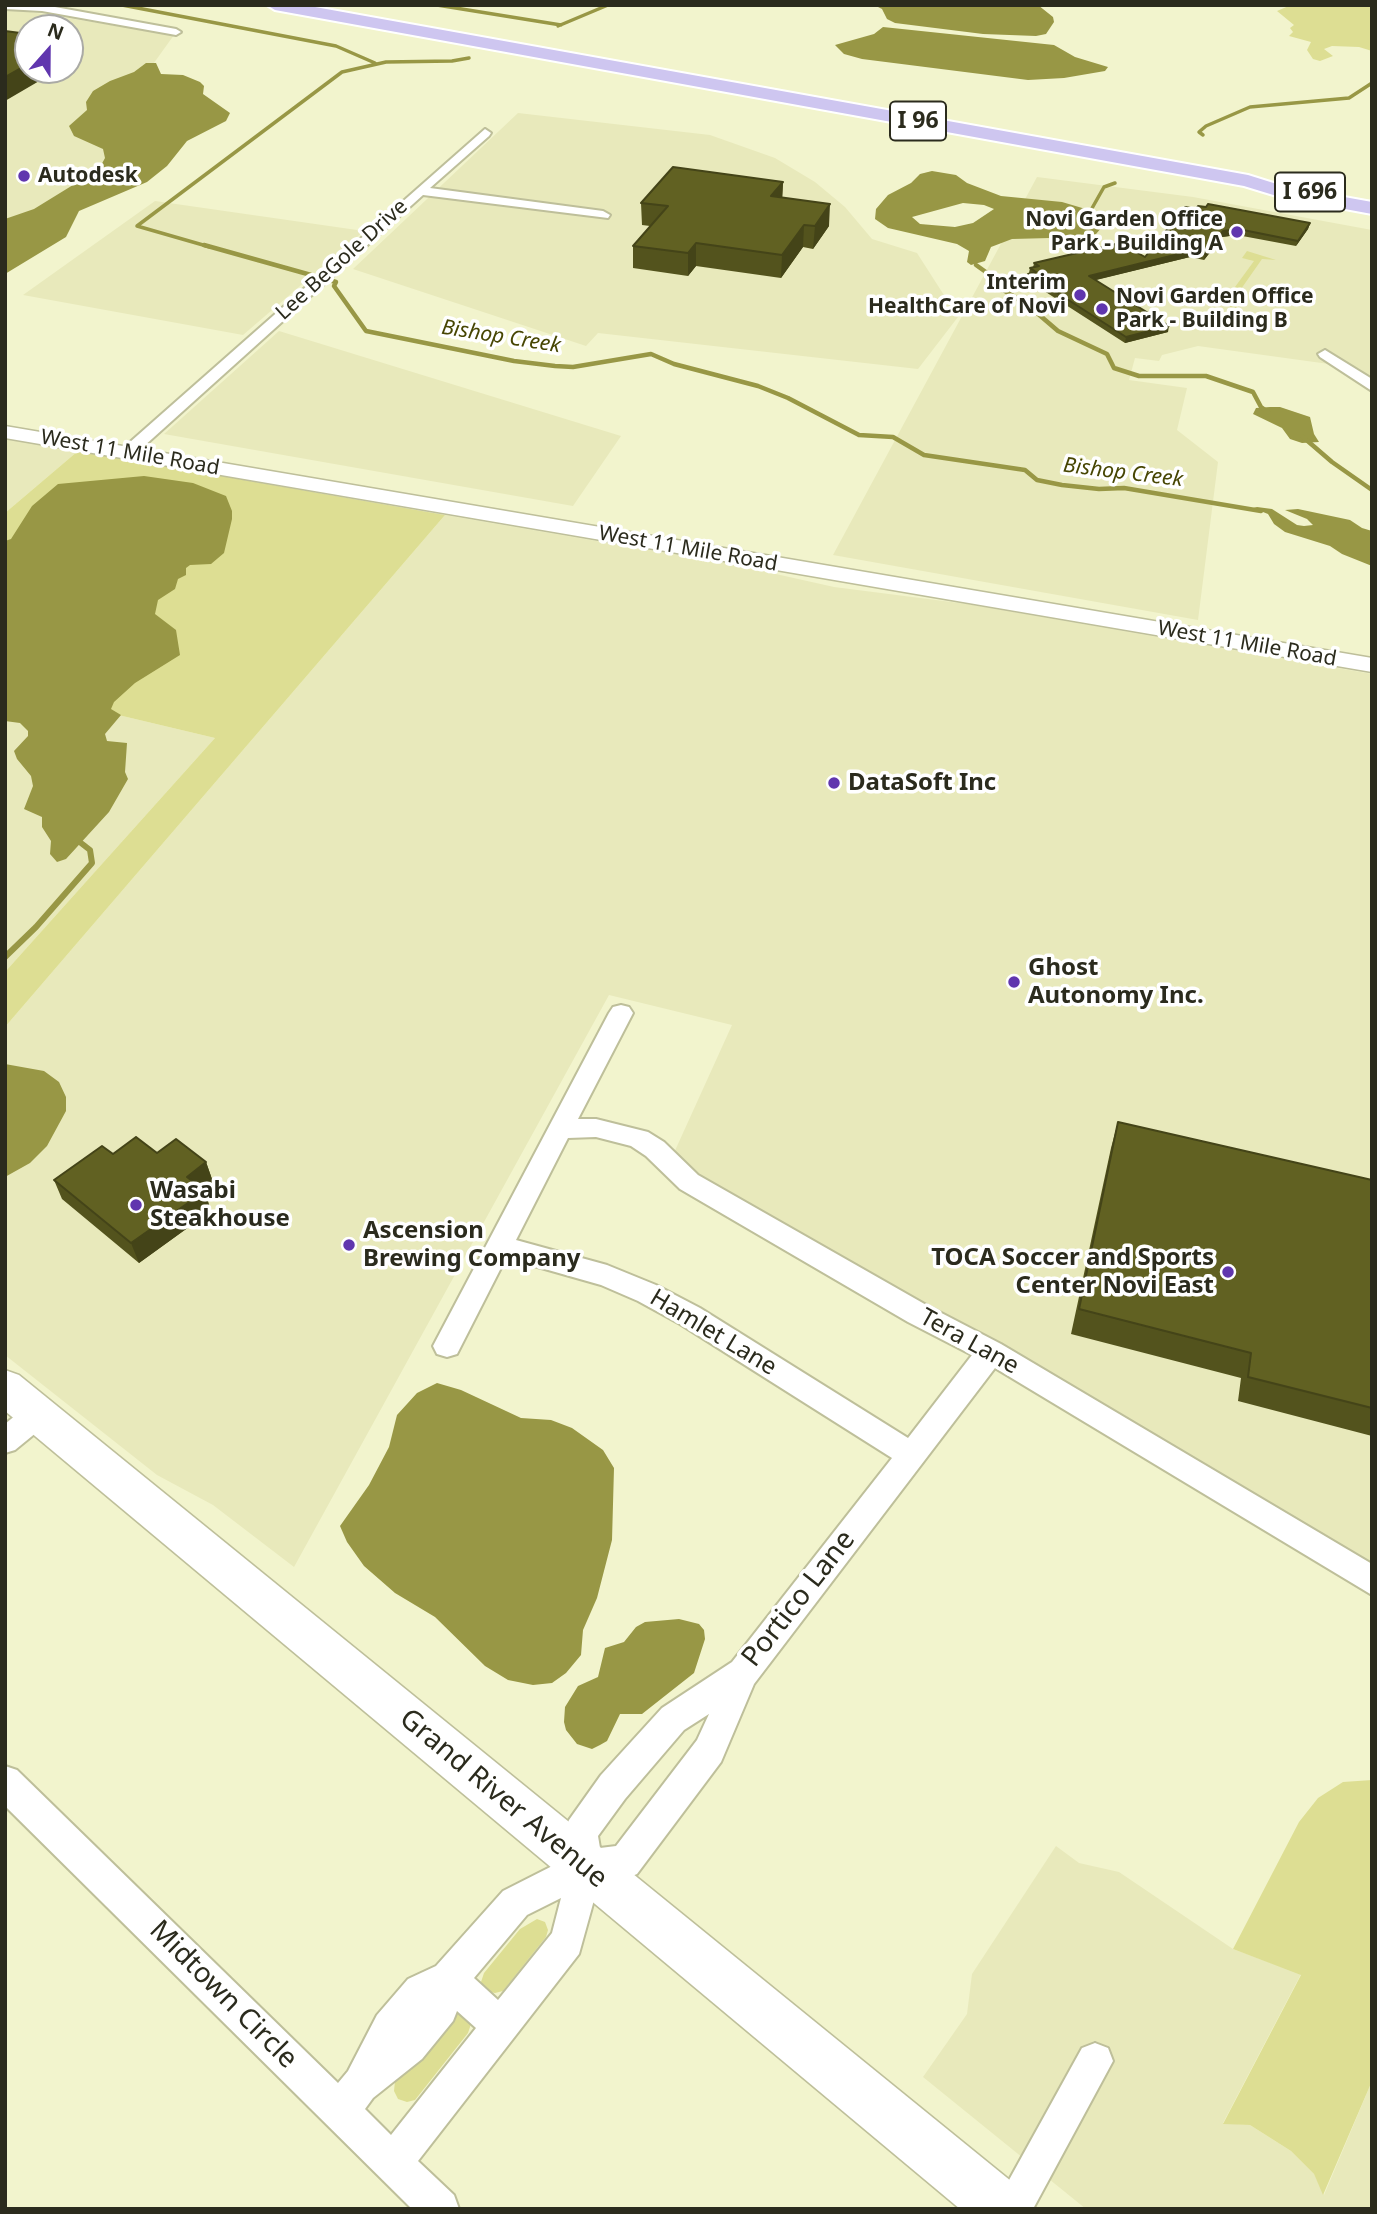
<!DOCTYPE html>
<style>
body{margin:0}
#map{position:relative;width:1377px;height:2214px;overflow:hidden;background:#f2f4cd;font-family:"Noto Sans",sans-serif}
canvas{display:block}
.frame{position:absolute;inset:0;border:7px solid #2b2b1d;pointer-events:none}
.north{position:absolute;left:14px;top:14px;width:70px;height:70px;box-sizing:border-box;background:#fff;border:2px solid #aaaaa5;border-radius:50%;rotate:21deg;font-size:19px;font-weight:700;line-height:28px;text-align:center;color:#2b2b1d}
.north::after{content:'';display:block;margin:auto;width:24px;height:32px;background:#6036ae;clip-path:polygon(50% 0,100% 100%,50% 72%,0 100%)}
</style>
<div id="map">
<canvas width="1377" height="2214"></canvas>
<div class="frame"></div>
<div class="north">N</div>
</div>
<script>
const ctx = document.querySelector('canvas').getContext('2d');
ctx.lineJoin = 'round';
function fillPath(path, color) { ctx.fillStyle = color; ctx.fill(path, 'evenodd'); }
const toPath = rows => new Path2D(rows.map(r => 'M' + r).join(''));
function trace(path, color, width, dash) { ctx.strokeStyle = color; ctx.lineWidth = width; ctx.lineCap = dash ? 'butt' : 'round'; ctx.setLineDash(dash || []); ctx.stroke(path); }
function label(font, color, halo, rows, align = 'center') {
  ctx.font = font + ' "Noto Sans",sans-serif'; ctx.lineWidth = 7; ctx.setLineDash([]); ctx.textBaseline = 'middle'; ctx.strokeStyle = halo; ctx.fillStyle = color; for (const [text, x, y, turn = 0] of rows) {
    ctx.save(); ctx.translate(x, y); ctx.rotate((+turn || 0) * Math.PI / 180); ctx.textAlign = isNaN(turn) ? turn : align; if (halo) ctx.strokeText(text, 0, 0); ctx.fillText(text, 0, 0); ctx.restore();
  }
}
const built = toPath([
 [5,8,174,35,146,74,129,175,5,237],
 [28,28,70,28,70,70,28,70],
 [518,113,710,135,775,158,815,182,845,207,872,239,917,253,958,317,918,369,598,333,586,346,353,269],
 [1037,177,1193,197,1372,230,1372,378,1358,368,1198,346,1162,355,1159,361,1135,358,1129,380,1187,388,1177,430,1218,462,1198,620,833,555],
 [155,201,364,231,243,335,23,295],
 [279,331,621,436,573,506,164,434],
 [5,438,78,451,5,513],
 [445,515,731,564,834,587,967,604,1372,674,1372,1565,1022,1358,846,1262,693,1171,673,1155,732,1025,609,995,294,1567,213,1505,157,1475,5,1355,5,1027],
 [5,688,215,738,5,972],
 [1056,1846,1079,1863,1119,1872,1233,1949,1301,1974,1223,2123,1250,2125,1291,2151,1314,2174,1324,2195,1372,2081,1372,2209,1086,2209,923,2077,967,2014,972,1974]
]);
const green = toPath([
 [1291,5,1372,5,1372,51,1359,47,1332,46,1324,49,1333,56,1320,61,1313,59,1307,50,1311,42,1289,36,1293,32,1290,28,1294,25,1277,11],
 [1247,251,1276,260,1262,259,1241,289,1234,319,1247,322,1216,319,1214,317,1227,318,1235,287,1254,261,1242,258],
 [78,451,445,515,5,1027,5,972,215,738,5,688,5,513],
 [1372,1780,1372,2081,1323,2195,1314,2174,1291,2151,1250,2125,1223,2124,1301,1975,1233,1949,1299,1822,1318,1798,1343,1782],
 [537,1919,545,1922,548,1930,546,1937,503,1991,495,1993,485,1991,481,1982,484,1973,520,1929],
 [457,2011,467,2014,471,2024,468,2033,415,2100,407,2102,398,2099,394,2091,395,2081,448,2015]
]);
const water = toPath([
 [874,5,1038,5,1053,17,1054,22,1046,34,1036,36,983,34,895,23,887,19,882,9],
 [883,27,1054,45,1075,57,1108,67,1105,71,1064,78,1028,80,862,59,844,54,835,45,874,34],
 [146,63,156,63,161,74,183,75,200,82,204,86,203,94,230,113,226,121,187,141,167,166,147,182,79,211,66,237,5,274,5,219,34,209,99,169,105,158,103,149,74,136,69,126,87,110,86,102,93,91,110,81,134,72],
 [932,171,956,175,967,183,1001,196,1062,202,1089,210,1102,224,1102,227,1096,234,1088,237,1012,239,991,247,985,261,971,265,967,262,969,251,957,244,888,228,875,219,876,209,888,195,911,183,920,174],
 [963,203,984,205,994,209,973,223,955,227,920,224,912,217],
 [1270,407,1280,407,1310,417,1314,434,1319,442,1302,443,1290,439,1282,428,1253,414,1256,408],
 [144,476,193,483,226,496,232,511,232,519,224,553,211,564,190,565,186,568,186,575,178,579,175,589,158,600,155,614,176,630,180,655,135,683,114,702,111,709,121,715,105,734,107,741,127,743,125,772,128,779,109,812,66,859,57,862,50,854,51,841,42,827,42,817,24,809,33,786,31,776,17,759,14,751,28,736,28,731,20,723,5,721,5,541,11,539,32,506,58,484],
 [1257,507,1272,509,1297,525,1304,526,1313,525,1307,519,1285,510,1298,509,1350,520,1362,528,1372,531,1372,566,1342,554,1330,546,1285,532,1274,524,1268,514,1253,508],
 [5,1064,44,1071,59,1082,66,1097,66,1111,47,1146,30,1163,5,1177],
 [437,1383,461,1390,521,1418,551,1420,572,1428,603,1450,614,1468,612,1540,597,1598,583,1630,581,1655,566,1673,552,1683,533,1685,508,1680,485,1666,435,1617,395,1593,364,1566,347,1542,340,1526,369,1485,389,1447,397,1415,417,1393],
 [679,1619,699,1624,704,1630,705,1639,694,1673,642,1714,620,1714,607,1741,600,1745,592,1749,577,1744,566,1730,564,1722,565,1707,578,1686,598,1677,605,1648,624,1642,636,1627,645,1622]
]);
const streamFar2 = toPath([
 [122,5,336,46,375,63],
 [437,5,561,25],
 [558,26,608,5],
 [1203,135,1199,132,1206,126,1250,107,1349,98,1372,83],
 [1091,210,1104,187,1115,183],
 [210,247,137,226,342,72,386,62,452,61,469,58]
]);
const streamFar1 = toPath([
 [204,245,336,282,334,286,366,331,514,361,555,366,573,367,651,354,674,364,758,386,788,398,859,435,893,437,924,455,1025,470,1037,480,1062,485,1099,489,1124,488,1261,511],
 [976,265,990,275,988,280,1030,307,1058,331,1107,354,1114,368,1139,376,1206,376,1253,392,1261,407,1268,412],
 [1303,437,1332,462,1372,490]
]);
const stream = toPath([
 [5,957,36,927,92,863,90,850,81,843]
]);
const minor = toPath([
 [5,5,44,5,176,29,181,32,176,35,42,11,5,9,5,5],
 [485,129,491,133,489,136,430,188,603,211,610,215,608,218,423,195,133,456,121,456,119,453,121,450,485,129],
 [1325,350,1372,379,1372,391,1320,357,1318,354,1325,350],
 [621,1005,629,1007,633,1013,578,1119,596,1119,648,1132,664,1142,698,1175,928,1306,1001,1344,1372,1564,1372,1595,995,1368,754,1684,721,1762,637,1874,625,1879,599,1882,579,1954,418,2161,454,2195,459,2209,412,2209,5,1806,5,1766,17,1770,338,2083,348,2071,377,2015,408,1979,436,1966,503,1891,568,1858,564,1832,569,1820,601,1775,662,1708,732,1662,892,1458,680,1324,638,1301,601,1285,506,1258,457,1354,447,1357,437,1354,433,1346,609,1013,613,1007,621,1005],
 [596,1137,631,1146,646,1156,680,1189,908,1322,972,1355,908,1438,700,1308,656,1285,607,1265,516,1240,568,1138,596,1137],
 [709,1714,697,1740,616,1846,600,1848,598,1836,625,1799,684,1730,709,1714],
 [561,1898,552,1933,498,2000,474,1978,527,1915,561,1898],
 [457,2011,476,2028,391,2135,365,2109,373,2098,422,2059,453,2021,457,2011],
 [38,1402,48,1405,52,1414,48,1423,15,1450,5,1453,5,1424,28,1405,38,1402],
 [1095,2043,1108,2048,1113,2061,1033,2209,993,2209,1082,2048,1095,2043]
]);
const tertiary = toPath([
 [5,426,1372,658,1372,672,5,438,5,426]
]);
const secondary = toPath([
 [5,1370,19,1375,1022,2190,1030,2209,960,2209,5,1411,5,1370]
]);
const motorway = toPath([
 [267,5,304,5,1248,175,1283,186,1372,202,1372,214,1280,197,1244,186,275,10,267,5]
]);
const wall = toPath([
 [783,182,782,198,829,226,813,249,803,247,781,278,696,266,688,276,633,268,633,246,650,226,642,225,641,203],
 [1196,209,1310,223,1308,229,1296,246,1237,235,1222,237,1204,260,1190,257,1095,280,1168,332,1125,343,1027,280,1028,274,1029,273,1030,268,1033,268,1034,263,1145,257],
 [1118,1122,1372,1180,1372,1436,1238,1401,1241,1378,1071,1334,1111,1148],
 [157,1153,206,1162,213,1182,203,1190,211,1211,139,1263,62,1199,54,1180]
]);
const shadedWall = toPath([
 [73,39,77,58,70,63,70,40],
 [28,64,28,70,58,70,5,101,5,77],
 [783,182,782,204,771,196],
 [830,204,829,226,813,249,815,226],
 [1310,223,1308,229,1296,246,1298,241],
 [804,225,803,247,781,278,782,255],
 [1238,229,1237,235,1222,237,1204,260,1205,254,1223,231],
 [696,243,696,266,688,276,688,253],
 [1191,251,1190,257,1088,282,1089,276],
 [1169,326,1168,332,1125,343,1126,337],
 [206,1162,213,1182,193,1197,187,1177],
 [205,1191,211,1211,139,1263,131,1243]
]);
const building = toPath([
 [5,31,28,34,28,64,5,77,5,31],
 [673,167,783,182,771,196,830,204,815,226,804,225,782,255,696,243,688,253,633,246,668,206,641,203,673,167],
 [1208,204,1310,223,1298,241,1238,229,1223,231,1205,254,1191,251,1089,276,1169,326,1126,337,1028,274,1036,272,1030,268,1039,266,1034,263,1120,243,1145,257,1185,207,1196,209,1198,206,1206,207,1208,204],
 [1118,1122,1372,1180,1372,1408,1248,1377,1251,1353,1079,1309,1118,1122],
 [136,1137,157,1153,176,1139,206,1162,187,1177,205,1191,131,1243,54,1180,102,1146,113,1154,136,1137]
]);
const markers = [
 [24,176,7,"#6036ae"],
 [1237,232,7,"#6036ae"],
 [1080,295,7,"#6036ae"],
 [1102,309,7,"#6036ae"],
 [834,783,7,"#6036ae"],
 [1014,982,7,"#6036ae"],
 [136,1205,7,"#6036ae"],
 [349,1245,7,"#6036ae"],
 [1228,1272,7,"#6036ae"]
];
const farPoinames = [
 ["Autodesk",38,176],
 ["Novi Garden Office",1223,220,"right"],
 ["Park - Building A",1223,244,"right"],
 ["Interim",1066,283,"right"],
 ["HealthCare of Novi",1066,307,"right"],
 ["Novi Garden Office",1116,297],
 ["Park - Building B",1116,321]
];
const farStreetnames = [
 ["Lee BeGole Drive",342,260,-42],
 ["West 11 Mile Road",130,453,10],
 ["West 11 Mile Road",688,549,10],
 ["West 11 Mile Road",1247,644,10]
];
const farWaternames = [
 ["Bishop Creek",501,337,9],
 ["Bishop Creek",1123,473,7]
];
const shields = [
 [918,121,56],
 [1310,192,70]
];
const shieldNames = [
 ["I 96",918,121],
 ["I 696",1310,192]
];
const poiNames = [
 ["DataSoft Inc",848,783],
 ["Ghost",1028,968],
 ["Autonomy Inc.",1028,996],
 ["Wasabi",150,1191],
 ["Steakhouse",150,1219],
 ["Ascension",363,1231],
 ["Brewing Company",363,1259],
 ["TOCA Soccer and Sports",1214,1258,"right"],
 ["Center Novi East",1214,1286,"right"]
];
const streetNames = [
 ["Hamlet Lane",713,1333,31],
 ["Tera Lane",969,1342,29]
];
const nearStreetnames = [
 ["Portico Lane",799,1599,-52],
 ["Grand River Avenue",503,1799,40],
 ["Midtown Circle",223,1995,45]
];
fillPath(built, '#e8e9bb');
fillPath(green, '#ddde93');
fillPath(water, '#989745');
trace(streamFar2, '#989745', 3.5);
trace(streamFar1, '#989745', 4.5);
trace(stream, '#989745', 6);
trace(minor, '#bebf9a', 4);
trace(tertiary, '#bebf9a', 3);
trace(secondary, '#bebf9a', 3);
trace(motorway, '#fff', 4);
fillPath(minor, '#fff');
fillPath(tertiary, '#fff');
fillPath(secondary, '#fff');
fillPath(motorway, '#cec6f0');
fillPath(wall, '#53531d');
fillPath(shadedWall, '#444418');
fillPath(building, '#616122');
trace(building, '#444418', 2);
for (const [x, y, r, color] of markers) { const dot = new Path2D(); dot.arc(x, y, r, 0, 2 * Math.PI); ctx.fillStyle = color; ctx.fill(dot); trace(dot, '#fff', 2.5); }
label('bold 21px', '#2b2b1d', '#fff', farPoinames, 'left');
label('21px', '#2b2b1d', '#fff', farStreetnames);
label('italic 21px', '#474603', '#fff', farWaternames);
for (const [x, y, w] of shields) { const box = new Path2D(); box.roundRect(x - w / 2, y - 19.5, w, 39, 5); ctx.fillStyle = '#fff'; ctx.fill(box); trace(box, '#2b2b1d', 2); }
label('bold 23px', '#2b2b1d', null, shieldNames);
label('bold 24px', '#2b2b1d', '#fff', poiNames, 'left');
label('24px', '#2b2b1d', '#fff', streetNames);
label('28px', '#2b2b1d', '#fff', nearStreetnames);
</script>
